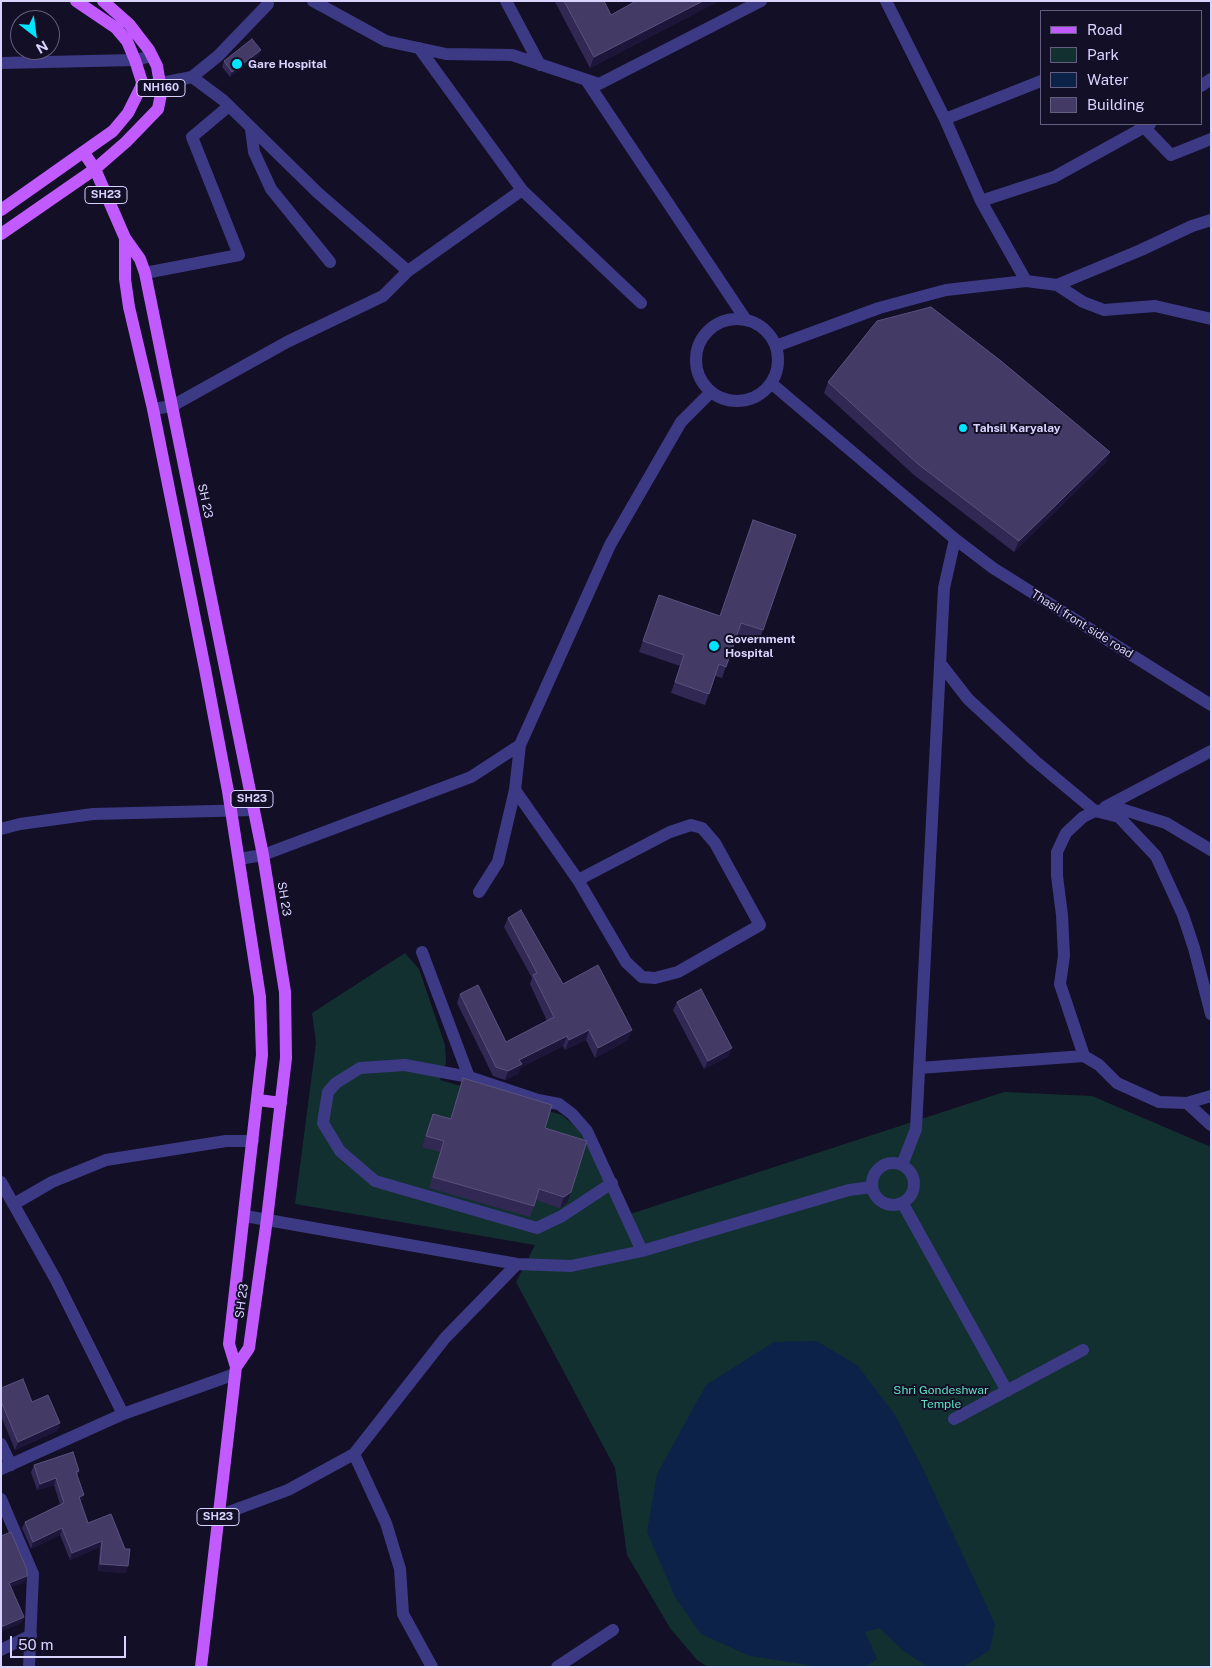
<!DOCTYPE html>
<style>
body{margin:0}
#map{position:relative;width:1212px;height:1668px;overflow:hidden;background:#130f26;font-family:"Public Sans",sans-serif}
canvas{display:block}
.frame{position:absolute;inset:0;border:2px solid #d9d4ff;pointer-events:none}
.legend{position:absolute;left:1040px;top:10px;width:162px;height:115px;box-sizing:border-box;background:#130f26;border:1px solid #625e7d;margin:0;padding:6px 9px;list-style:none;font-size:15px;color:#d9d4ff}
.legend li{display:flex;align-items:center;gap:10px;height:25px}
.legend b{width:25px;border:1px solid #625e7d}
.north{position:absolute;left:10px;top:10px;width:50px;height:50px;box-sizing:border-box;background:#130f26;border:1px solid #625e7d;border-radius:50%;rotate:150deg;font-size:14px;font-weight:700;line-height:20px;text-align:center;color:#d9d4ff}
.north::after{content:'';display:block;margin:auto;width:18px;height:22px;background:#00e5ff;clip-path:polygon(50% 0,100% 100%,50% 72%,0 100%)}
.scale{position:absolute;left:10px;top:1636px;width:116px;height:22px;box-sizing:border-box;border:2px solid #d9d4ff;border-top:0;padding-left:6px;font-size:15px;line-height:18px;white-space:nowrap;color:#d9d4ff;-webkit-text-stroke:4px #130f26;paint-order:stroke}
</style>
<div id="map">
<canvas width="1212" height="1668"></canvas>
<div class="frame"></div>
<ul class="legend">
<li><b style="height:6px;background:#c25bff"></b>Road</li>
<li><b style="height:14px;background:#12302f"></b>Park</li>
<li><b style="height:14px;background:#0c2248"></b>Water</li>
<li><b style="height:14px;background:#433a66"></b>Building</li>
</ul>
<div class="north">N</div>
<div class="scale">50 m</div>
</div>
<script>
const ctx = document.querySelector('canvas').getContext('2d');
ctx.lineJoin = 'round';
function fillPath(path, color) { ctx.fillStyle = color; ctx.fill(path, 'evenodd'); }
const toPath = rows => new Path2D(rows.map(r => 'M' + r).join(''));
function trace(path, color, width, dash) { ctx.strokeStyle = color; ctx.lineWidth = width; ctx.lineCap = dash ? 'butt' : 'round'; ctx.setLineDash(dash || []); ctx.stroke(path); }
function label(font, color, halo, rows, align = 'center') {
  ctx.font = font + ' "Public Sans",sans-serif'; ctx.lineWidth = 4; ctx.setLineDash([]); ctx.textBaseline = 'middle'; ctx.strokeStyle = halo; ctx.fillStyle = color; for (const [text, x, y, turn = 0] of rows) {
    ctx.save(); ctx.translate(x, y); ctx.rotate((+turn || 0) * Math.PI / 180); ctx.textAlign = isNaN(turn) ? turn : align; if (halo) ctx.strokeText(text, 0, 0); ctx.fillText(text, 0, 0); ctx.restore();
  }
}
const green = toPath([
 [405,953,419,969,445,1045,446,1063,440,1080,562,1115,586,1136,621,1217,1004,1092,1092,1096,1211,1147,1211,1667,708,1667,697,1660,670,1628,627,1555,615,1468,516,1282,535,1245,295,1204,316,1043,312,1013]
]);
const water = toPath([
 [817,1341,858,1366,895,1415,923,1469,995,1624,990,1650,963,1667,928,1667,905,1652,879,1628,865,1632,877,1659,864,1667,821,1667,750,1656,701,1634,675,1597,647,1532,657,1474,706,1385,774,1342]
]);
const minor = toPath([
 [313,1,386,41,446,54,512,55,599,84,761,1],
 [506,1,540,65],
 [886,1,945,119,981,201,1026,281],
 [419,48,522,190,641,303],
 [1,63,135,60,152,56],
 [192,77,218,56,268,4],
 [586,80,746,320],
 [1201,86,1211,79],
 [141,87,192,77,223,100,318,193,408,271],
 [945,119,1041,81],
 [1141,124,1171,155,1211,139],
 [251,129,254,152,271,189,330,262],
 [981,201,1054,177,1150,124],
 [145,273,239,255,192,137,229,106],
 [1057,285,1141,250,1192,226,1211,220],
 '696 360a41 41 0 1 1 82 0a41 41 0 1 1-82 0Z',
 [776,346,879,308,946,290,1026,281,1057,285,1083,302,1104,310,1155,306,1211,319],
 [771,383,955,539,944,588,916,1129,902,1165],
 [153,409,172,406,287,342,383,296,408,271,522,190],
 [955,539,993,568,1211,705],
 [940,663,968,699,1034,760,1095,811,1119,817,1156,856,1183,915,1194,948,1211,1014],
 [515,790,578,880,626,962,642,977,655,978,678,972,760,925,715,843,702,828,691,825,670,832,578,880],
 [1105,807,1211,751],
 [1,829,20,824,93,814,254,810],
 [1211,850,1166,823,1121,809,1095,811,1083,817,1066,833,1057,852,1057,876,1062,915,1064,956,1060,984,1084,1056,1099,1065,1117,1083,1159,1102,1187,1103,1211,1096],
 [239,859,263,855,471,777,520,745,610,545,681,422,711,392],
 [479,892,498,862,515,790,520,745],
 [422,952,469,1077,538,1100,559,1104,572,1114,587,1131,642,1251],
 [919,1068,1084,1056],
 [469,1077,405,1065,360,1068,336,1083,328,1092,323,1123,340,1151,375,1181,537,1228,562,1216,612,1183],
 [1187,1103,1211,1125],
 '872 1184a21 21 0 1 1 42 0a21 21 0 1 1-42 0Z',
 [1,1182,56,1280,123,1414],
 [14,1204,52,1182,106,1160,226,1141,253,1141],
 [903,1204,1007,1391],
 [245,1216,517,1264,571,1266,642,1251,849,1190,872,1187],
 [954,1419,1083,1350],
 [1,1444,11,1465],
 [354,1454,386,1523,400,1569,403,1614,432,1667],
 [1,1469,123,1414,235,1374],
 [1,1499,33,1574,29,1667],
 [218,1516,288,1490,354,1454,445,1338,517,1264],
 [1,1650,31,1635],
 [557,1667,613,1630]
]);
const major = toPath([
 [84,153,95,169,125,238,140,259,145,273,263,855,285,992,286,1058,267,1219,249,1348,236,1367,201,1667],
 [1,210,113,131,128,113,141,87,142,82,135,60,127,41,116,28,76,1],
 [1,234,95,169,126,142,158,109,161,94,160,84,157,66,149,50,129,24,103,1],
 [125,238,125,279,129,307,153,409,205,669,228,791,260,997,262,1055,229,1344,236,1367],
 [258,1100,281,1103]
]);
const wall = toPath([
 [555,1,604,1,611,15,636,1,719,1,590,68,555,2],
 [259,55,230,77,222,67,224,61],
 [828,382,1110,452,1105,463,1014,552,914,475,824,393],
 [796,535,759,641,737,634,722,678,715,676,705,705,671,693,680,666,639,652,659,595,720,616],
 [508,918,563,984,628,1040,595,1058,586,1040,565,1050,563,1046,521,1067,518,1074,505,1080,493,1076,457,1003,460,994,506,1042,547,1021,530,984,532,978,504,927],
 [677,1002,729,1056,704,1069,673,1010],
 [463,1078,545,1128,567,1203,560,1208,536,1200,530,1217,429,1188,440,1152,422,1147,429,1125,433,1114,450,1119],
 [1,1388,32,1402,60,1423,57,1431,15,1450,1,1416],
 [34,1465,79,1471,77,1476,81,1502,80,1502,88,1523,126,1573,98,1571,100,1547,70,1560,60,1535,31,1549,22,1528,25,1522,60,1504,54,1485,37,1490,31,1472]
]);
const shadedWall = toPath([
 [703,1,719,1,590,68,594,57],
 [261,50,259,55,230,77,232,72],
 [1110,452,1105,463,1014,552,1019,541],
 [589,1030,586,1040,565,1050,569,1040],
 [632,1030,628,1040,595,1058,598,1048],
 [567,1036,563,1046,521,1067,518,1074,505,1080,508,1071,519,1060],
 [732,1048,729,1056,704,1069,708,1061],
 [571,1192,567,1203,560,1208,564,1197],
 [60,1423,57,1431,15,1450,18,1442],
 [56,1478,54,1485,37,1490,40,1484],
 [84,1495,81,1502,76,1503,79,1497],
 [62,1528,60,1535,31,1549,33,1542],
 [102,1541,100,1547,70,1560,72,1553],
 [100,1564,128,1566,126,1573,98,1571],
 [27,1576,25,1582,7,1589,9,1583],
 [24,1617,22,1623,1,1632,1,1627]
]);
const building = toPath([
 [564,1,604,1,611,15,636,1,703,1,594,57,564,1],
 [252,39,261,50,232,72,224,61,252,39],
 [931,307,1001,361,1110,452,1019,541,918,464,828,382,877,321,931,307],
 [753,520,796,535,763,630,741,623,726,667,719,664,709,694,675,682,684,655,643,641,659,595,720,616,753,520],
 [521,910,563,984,598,965,632,1030,598,1048,589,1030,569,1040,567,1036,519,1060,522,1064,508,1071,496,1067,460,994,478,985,506,1042,554,1017,533,975,537,973,508,918,521,910],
 [701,989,732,1048,708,1061,677,1002,701,989],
 [463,1078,552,1105,545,1128,587,1141,571,1192,564,1197,539,1189,534,1206,433,1177,444,1141,426,1136,433,1114,451,1119,463,1078],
 [23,1379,32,1402,48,1395,60,1423,18,1442,1,1401,1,1388,23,1379],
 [73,1452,79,1471,76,1472,84,1495,79,1497,88,1523,111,1514,125,1549,130,1549,128,1566,100,1564,102,1541,72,1553,62,1528,33,1542,25,1522,64,1503,56,1478,40,1484,34,1465,73,1452],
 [11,1532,27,1570,27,1576,9,1583,24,1617,1,1627,1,1536,11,1532]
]);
const markers = [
 [237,64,6,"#00e5ff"],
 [963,428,5,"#00e5ff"],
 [714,646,6,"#00e5ff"]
];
const shields = [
 [161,88,48],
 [106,195,42],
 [252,799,42],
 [218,1517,42]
];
const shieldNames = [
 ["NH160",161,88],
 ["SH23",106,195],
 ["SH23",252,799],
 ["SH23",218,1517]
];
const poiNames = [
 ["Gare Hospital",248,64],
 ["Tahsil Karyalay",973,428],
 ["Government",725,639],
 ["Hospital",725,653]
];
const streetNames = [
 ["SH 23",205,501,78],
 ["Thasil front side road",1082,624,32],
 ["SH 23",284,899,81],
 ["SH 23",242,1301,-82]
];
const parkNames = [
 ["Shri Gondeshwar",941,1390],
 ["Temple",941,1404]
];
fillPath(green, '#12302f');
fillPath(water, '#0c2248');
trace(minor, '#3d3a85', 12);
trace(major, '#c25bff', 12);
fillPath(wall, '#312854');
fillPath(shadedWall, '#1d163a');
fillPath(building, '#433a66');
trace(building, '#5a527e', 1);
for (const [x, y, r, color] of markers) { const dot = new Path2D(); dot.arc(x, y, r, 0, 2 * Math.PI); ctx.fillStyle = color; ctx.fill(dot); trace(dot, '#130f26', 2); }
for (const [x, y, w] of shields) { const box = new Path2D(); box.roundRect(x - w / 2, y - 8.5, w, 17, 4); ctx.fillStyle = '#130f26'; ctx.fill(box); trace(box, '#d9d4ff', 1); }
label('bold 11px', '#d9d4ff', null, shieldNames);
label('bold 12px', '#d9d4ff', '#130f26', poiNames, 'left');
label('12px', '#d9d4ff', '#130f26', streetNames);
label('12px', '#5fe0c0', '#130f26', parkNames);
</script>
